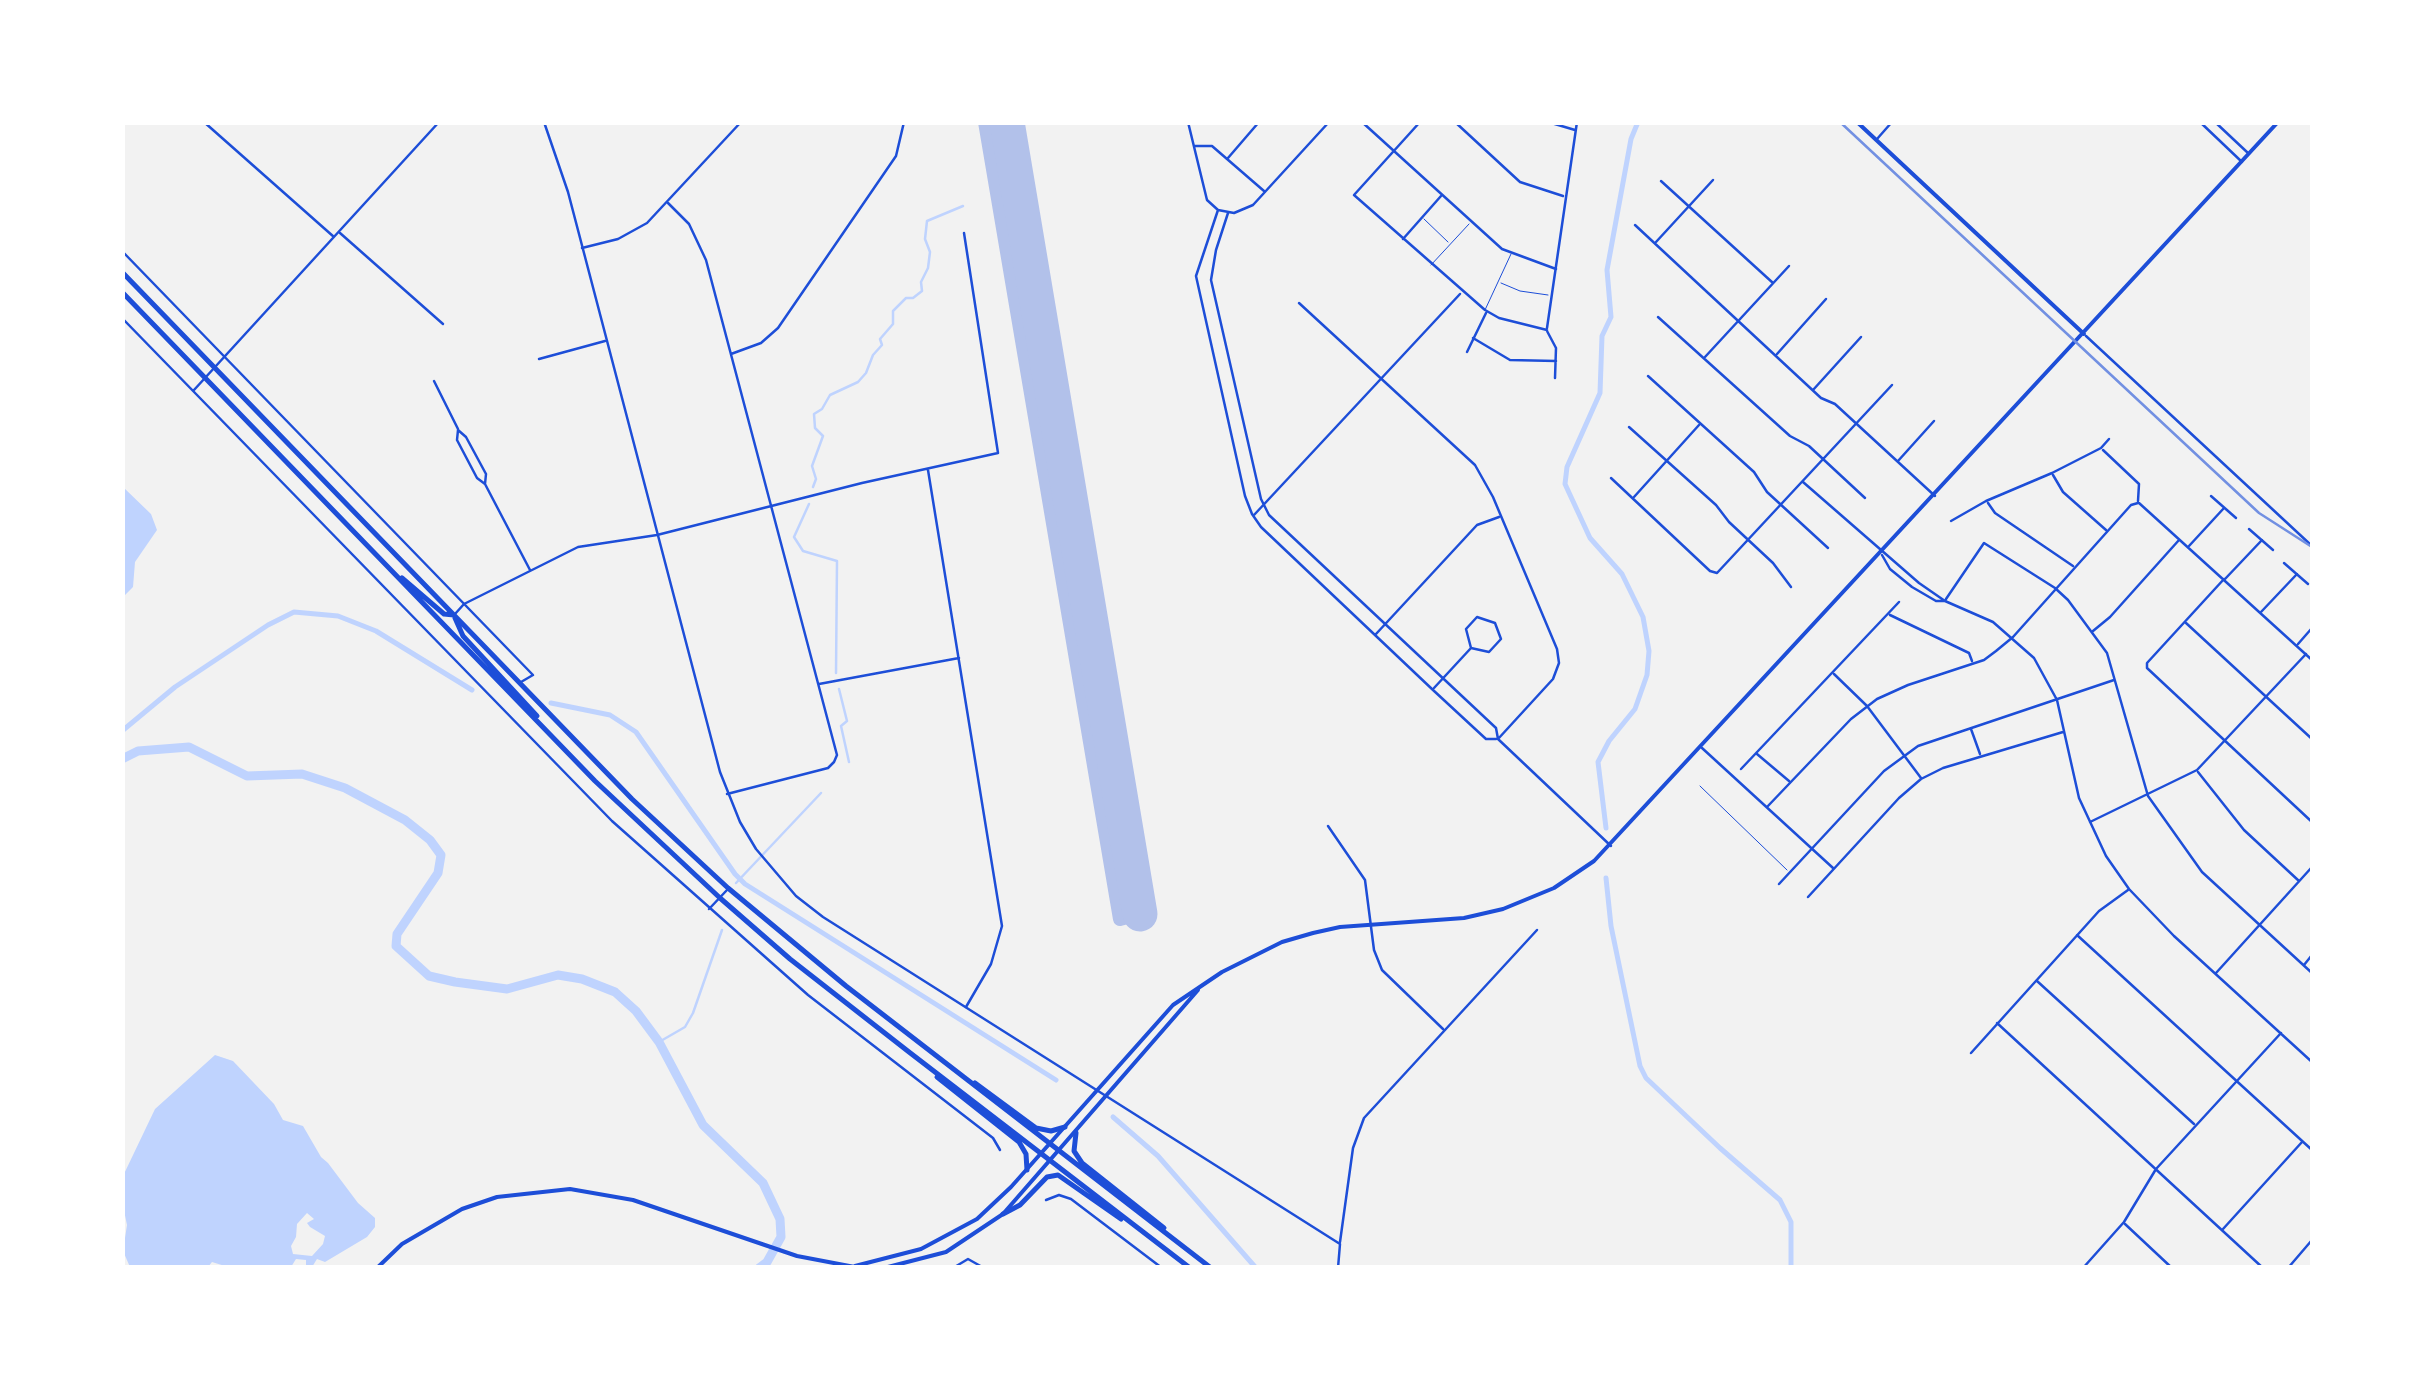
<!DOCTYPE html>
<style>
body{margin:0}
#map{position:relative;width:2435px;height:1390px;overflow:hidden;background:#f2f2f2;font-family:"Noto Sans",sans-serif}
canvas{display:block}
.frame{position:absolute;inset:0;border:125px solid #fff;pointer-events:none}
</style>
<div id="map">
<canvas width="2435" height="1390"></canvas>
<div class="frame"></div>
</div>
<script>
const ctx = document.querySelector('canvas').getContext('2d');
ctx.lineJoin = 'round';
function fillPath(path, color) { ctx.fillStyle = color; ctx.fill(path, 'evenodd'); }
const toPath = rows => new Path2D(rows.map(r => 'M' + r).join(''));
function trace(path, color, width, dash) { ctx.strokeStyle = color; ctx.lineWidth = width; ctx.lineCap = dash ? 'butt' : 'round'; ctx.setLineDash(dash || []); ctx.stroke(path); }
const water = toPath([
 [123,487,151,514,157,530,135,562,133,587,123,597],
 [215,1055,233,1061,274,1104,283,1120,303,1126,321,1157,328,1163,358,1203,375,1218,375,1227,367,1237,325,1262,317,1259,312,1267,306,1267,306,1260,296,1259,291,1267,228,1267,212,1262,208,1267,130,1267,123,1251,127,1225,123,1206,123,1176,155,1109],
 [307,1213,314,1219,307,1223,310,1227,325,1236,323,1244,312,1256,293,1254,291,1246,296,1237,297,1224]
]);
const stream = toPath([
 [813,487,816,479,812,466,823,436,815,428,814,414,822,409,830,395,858,382,866,373,873,355,882,345,880,339,893,324,893,311,906,298,913,298,922,291,921,282,928,268,930,252,925,239,927,221,963,206],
 [809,504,794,537,803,551,837,561,836,673],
 [839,689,847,721,841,726,849,762],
 [736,883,821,793],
 [659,1042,685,1027,693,1013,722,930]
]);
const canal = toPath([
 [551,703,610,715,636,732,735,874,745,884,1056,1080],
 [122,731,175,687,268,625,294,612,338,616,376,631,472,690],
 [1606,828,1598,762,1609,741,1635,709,1647,675,1649,651,1643,617,1622,574,1590,538,1565,484,1567,467,1600,393,1602,336,1611,317,1607,270,1631,139,1638,122],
 [1606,878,1611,926,1640,1066,1646,1078,1720,1148,1780,1200,1791,1222,1791,1268],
 [1113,1117,1158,1156,1256,1268]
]);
const river = toPath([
 [122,759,138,751,189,747,247,776,302,774,345,788,405,820,430,840,441,855,438,873,397,934,396,946,429,976,455,982,507,989,558,975,582,979,615,992,636,1011,659,1042,703,1125,763,1183,780,1219,781,1237,767,1262,759,1268]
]);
const taxiway = toPath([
 [985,122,1120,919,1140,914]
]);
const runway = toPath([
 [1007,122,1140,914]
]);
const service = toPath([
 [1424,219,1448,242],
 [1431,265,1469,224],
 [1501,283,1520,291,1548,295],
 [1485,310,1511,254],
 [1700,786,1787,870]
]);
const minor = toPath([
 [204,122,334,237],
 [1188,122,1207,200,1218,210,1234,213,1253,205,1329,122],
 [1362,122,1502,249,1556,269],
 [1420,122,1354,195,1485,310,1499,318,1547,330],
 [1455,122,1520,182,1563,196],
 [1548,122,1575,130],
 [2200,122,2242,162],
 [2215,122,2248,153],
 [1877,139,1892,122],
 [1194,146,1212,146,1264,191],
 [1228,158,1259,122],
 [1661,181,1773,283],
 [668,203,689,224,706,260,837,755,834,762,828,768,727,794],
 [1218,210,1196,276,1245,496,1252,514,1261,527,1433,690,1486,739,1496,739],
 [1228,213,1216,250,1211,280,1261,499,1269,515,1496,728,1498,739,1611,846],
 [1635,225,1821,398,1835,404,1935,496],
 [340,233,443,324],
 [1403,239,1441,196],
 [1656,242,1713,180],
 [582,248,618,239,647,223,741,122],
 [122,251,533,675,521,682],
 [1299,303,1475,465,1493,497,1557,649,1559,663,1553,679,1498,739],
 [1658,317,1790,436,1809,446,1865,498],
 [122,318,612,821,808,995,993,1138,1000,1150],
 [1547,328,1577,122],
 [1547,331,1556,348,1555,378],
 [1473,338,1510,360,1556,361],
 [1467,352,1486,313],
 [731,354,761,343,778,328,896,156,904,122],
 [1777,354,1826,299],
 [1705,357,1789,266],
 [539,359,605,341],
 [1648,376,1754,472,1767,492,1828,548],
 [434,381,458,429],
 [194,390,439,122],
 [1813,390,1861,337],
 [1629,427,1716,505,1729,522,1773,563,1791,587],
 [2103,450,2139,484,2138,501],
 [1898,461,1934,421],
 [928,470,1002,926,991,964,966,1007],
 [2053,475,2063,492,2106,530],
 [1611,478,1710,571,1717,573,1892,385],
 [1803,482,1919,583,1945,601,1993,622,2034,658,2057,700,2079,798,2106,856,2129,889,2174,936,2312,1062],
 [485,484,486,474,466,437,458,430,457,440,477,478,485,484,530,570],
 [2211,496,2236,518],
 [1634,497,1699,425],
 [1988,503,1995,513,2073,566],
 [2139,503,2312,660],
 [1254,515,1460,294],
 [1951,521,1986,501,2052,473,2101,448,2109,439],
 [2249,529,2273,550],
 [2189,546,2224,508],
 [1882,555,1890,569,1912,587,1936,601,1945,601],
 [2284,563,2308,584],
 [2224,579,2147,663,2147,668,2312,822],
 [2225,579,2262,540],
 [1946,599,1984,543,2055,588,2068,600,2107,653,2148,796,2202,872,2312,973],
 [2261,612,2297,574],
 [455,614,464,604,578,547,657,535,862,483,998,453,964,233],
 [1890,615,1969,653,1972,661],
 [2186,623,2312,739],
 [2093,631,2110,617,2179,540],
 [1376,634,1477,525,1499,517],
 [2298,644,2312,628],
 [1834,674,1867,706,1921,778],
 [819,684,959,658],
 [1434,688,1471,648,1489,652,1501,639,1495,623,1477,617,1466,629,1471,648],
 [1971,729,1980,754],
 [1702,748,1833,868],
 [1757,754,1789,781],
 [1741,769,1899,602],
 [2198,772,2244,830,2299,881],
 [1767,807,1851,719,1877,699,1908,685,1984,660,1996,651,2013,637,2131,505,2138,503],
 [2090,822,2197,770,2306,654],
 [1328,826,1365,880,1374,950,1382,970,1443,1029],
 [1779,884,1884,771,1918,746,2114,680],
 [1808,897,1899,798,1921,779,1943,768,2063,732],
 [709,909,727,890],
 [2077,935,2312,1150],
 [2304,965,2312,955],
 [2216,973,2312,867],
 [2037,981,2194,1124],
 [1997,1023,2263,1268],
 [1971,1053,2099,911,2128,890],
 [1046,1200,1059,1195,1071,1199,1162,1268],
 [2125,1224,2172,1268],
 [2223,1229,2302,1142],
 [1340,1242,1353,1148,1364,1118,1537,930],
 [953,1268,968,1259,984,1268],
 [2083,1268,2124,1222,2156,1169,2281,1033],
 [2288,1268,2312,1240]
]);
const tertiary = toPath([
 [544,122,568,192,720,772,740,822,756,849,796,896,823,917,1340,1244,1338,1268],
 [2086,336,2312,546]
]);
const secondary = toPath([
 [1857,122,2084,334],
 [855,1266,921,1249,977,1219,1011,1187,1173,1005,1222,972,1282,942,1313,933,1340,927,1464,918,1503,909,1554,888,1594,861,2278,122],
 [377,1268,402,1244,462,1209,497,1197,570,1189,633,1200,797,1256,860,1268],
 [884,1268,946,1252,1003,1214,1198,990]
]);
const trunk = toPath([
 [122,272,632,799,728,888,846,986,1211,1268],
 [122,292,595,781,720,898,790,959,909,1052,1190,1268],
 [402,578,444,614,454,615],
 [455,618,463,636,537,716],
 [937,1077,1019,1142,1026,1154,1027,1170],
 [975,1083,1036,1128,1051,1131,1065,1127],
 [1076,1133,1074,1151,1082,1163,1164,1228],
 [1003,1214,1020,1205,1047,1177,1058,1175,1121,1219]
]);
const rail = toPath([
 [1840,122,2259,513,2312,547]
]);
fillPath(water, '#bfd3fe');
trace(stream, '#bfd3fe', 2.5);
trace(canal, '#bfd3fe', 5);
trace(river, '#bfd3fe', 9);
trace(taxiway, '#b2c1ea', 14);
trace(runway, '#b2c1ea', 35);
trace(service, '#1d4ed8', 1);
trace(minor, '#1d4ed8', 2.5);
trace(tertiary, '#1d4ed8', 2.5);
trace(secondary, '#1d4ed8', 4);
trace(trunk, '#1d4ed8', 5);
trace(rail, '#7290e2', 2.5);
</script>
